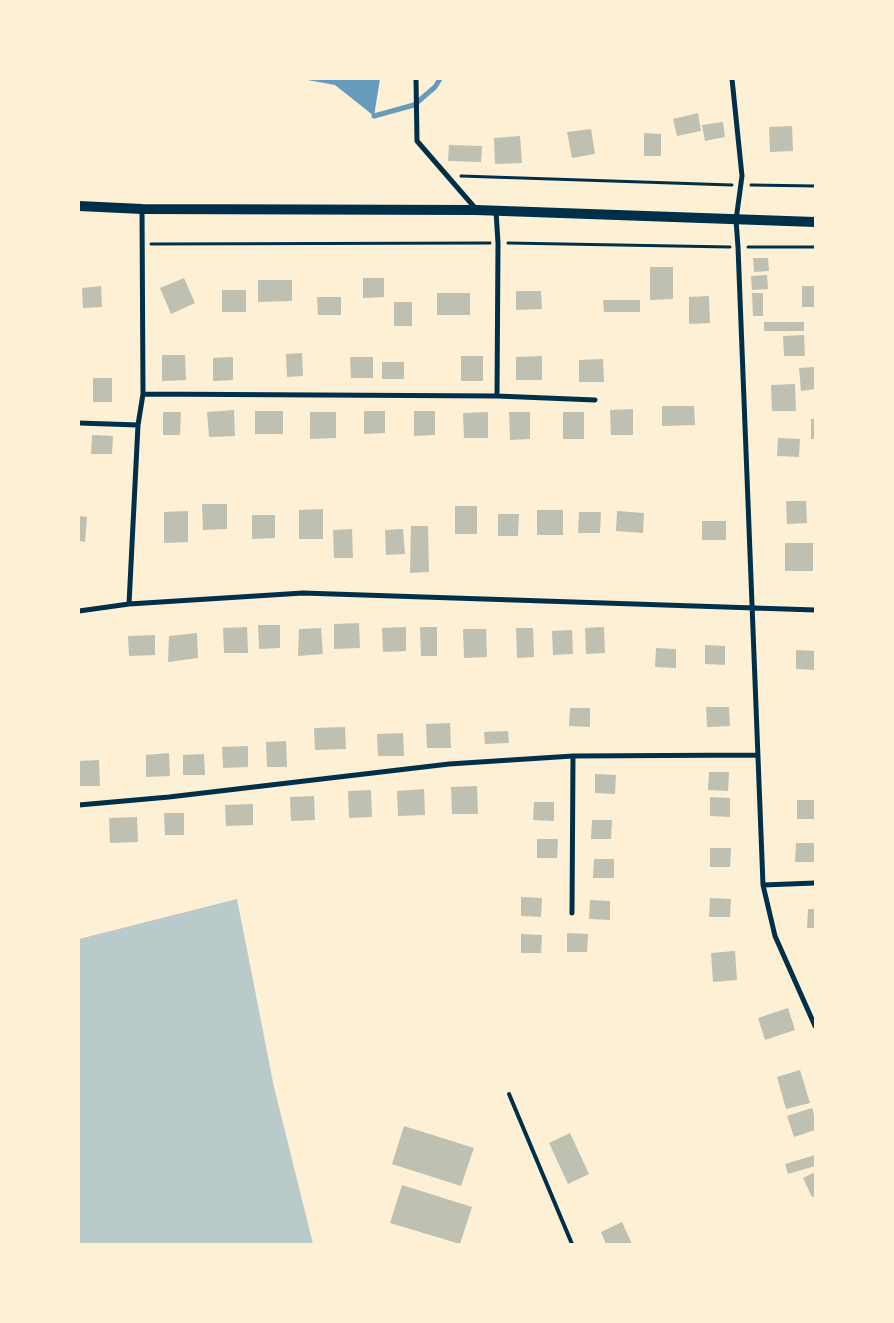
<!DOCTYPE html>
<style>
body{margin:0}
#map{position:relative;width:894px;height:1323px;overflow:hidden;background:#fdf0d5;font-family:"Nunito Sans",sans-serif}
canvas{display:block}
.frame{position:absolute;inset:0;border:80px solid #fdf0d5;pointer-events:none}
</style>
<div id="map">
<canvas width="894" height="1323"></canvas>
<div class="frame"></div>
</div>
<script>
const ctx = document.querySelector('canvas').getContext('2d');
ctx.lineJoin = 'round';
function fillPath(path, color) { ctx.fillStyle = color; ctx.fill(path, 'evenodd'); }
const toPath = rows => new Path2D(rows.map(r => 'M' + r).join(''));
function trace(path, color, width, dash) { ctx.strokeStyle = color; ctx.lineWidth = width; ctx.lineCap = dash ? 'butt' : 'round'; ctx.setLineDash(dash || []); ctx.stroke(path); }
const green = toPath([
 [237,899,274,1087,313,1244,79,1244,79,939]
]);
const water = toPath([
 [302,79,380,79,374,116,335,85]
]);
const stream = toPath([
 [374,116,414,105,435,87,440,79]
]);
const building = toPath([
 [698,113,701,131,677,136,673,119],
 [723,122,725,137,705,141,702,125],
 [792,126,793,151,770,152,769,127],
 [591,129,595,154,572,158,567,132],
 [644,133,661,134,661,156,644,156],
 [520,136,522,163,495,164,494,138],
 [449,145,482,146,481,162,448,161],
 [753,258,768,258,769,271,754,272],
 [650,267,673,267,673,299,650,300],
 [767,275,768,289,752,290,751,276],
 [184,278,195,303,171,314,160,288],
 [363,278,384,278,384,297,363,298],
 [258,280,292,280,292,301,258,302],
 [101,286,102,307,83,308,82,288],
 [802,286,815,286,815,307,802,307],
 [222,290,246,290,246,312,222,312],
 [516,291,541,291,542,309,516,310],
 [437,293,470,293,470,315,437,315],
 [752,293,763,293,763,316,753,316],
 [709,296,710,323,689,324,689,297],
 [317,297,341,297,341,315,318,315],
 [603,300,640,300,640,312,604,312],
 [394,302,412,302,412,326,394,326],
 [764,322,804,322,804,331,764,331],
 [804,335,805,356,784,356,783,336],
 [302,353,303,376,287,377,286,354],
 [162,355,185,355,186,380,162,381],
 [461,356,483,356,483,381,461,381],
 [542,356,542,380,516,380,516,357],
 [233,357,233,380,213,381,213,358],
 [350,357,373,357,373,378,351,378],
 [603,359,604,382,579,382,579,360],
 [382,362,404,362,404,379,382,379],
 [815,367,815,389,801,391,799,368],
 [93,378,112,378,112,402,93,402],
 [795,384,796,411,772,411,771,385],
 [662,406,694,406,695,425,662,426],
 [633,409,633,435,611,435,610,410],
 [234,410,235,436,209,437,207,412],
 [255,411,283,411,283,434,255,434],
 [364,411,385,411,385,433,364,434],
 [414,411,435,411,435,435,414,436],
 [163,412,181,412,180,435,163,435],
 [310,412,336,412,336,438,310,439],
 [488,412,488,438,464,438,463,413],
 [509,412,530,412,530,439,510,440],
 [563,412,584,412,584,439,563,439],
 [811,419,815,419,815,439,811,439],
 [92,435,113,436,112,454,91,454],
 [778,438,800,439,799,457,777,456],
 [786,501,806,501,807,523,787,524],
 [202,504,227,504,227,529,203,530],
 [455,506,477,506,477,534,455,534],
 [323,509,323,539,299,539,299,510],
 [537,510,563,510,563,535,537,535],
 [188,511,188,542,164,543,164,512],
 [617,511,644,513,643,533,616,531],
 [579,512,601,512,600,533,578,533],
 [498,514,519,514,518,536,498,536],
 [252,515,275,515,275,538,252,539],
 [79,516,87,517,85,542,79,541],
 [702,521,726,521,726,540,702,540],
 [411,526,428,526,429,572,410,573],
 [352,529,353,558,334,558,333,530],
 [403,529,405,554,386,555,385,530],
 [785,543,813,543,813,571,785,571],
 [359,623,360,648,334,649,334,624],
 [258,625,280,625,280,648,259,649],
 [247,627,248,653,224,653,223,628],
 [406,627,406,651,383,652,382,628],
 [420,627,437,627,437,656,421,656],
 [604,627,605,653,586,654,585,628],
 [321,628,323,654,298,656,299,629],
 [516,628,533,628,534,657,517,658],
 [463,629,486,629,487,657,464,658],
 [572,630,573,654,553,655,552,631],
 [197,633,198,658,168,662,169,636],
 [155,635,155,655,129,656,128,636],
 [705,645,725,646,725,665,705,664],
 [656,648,676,649,676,668,655,667],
 [796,650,815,651,815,670,796,669],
 [706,707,729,707,730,726,707,727],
 [570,708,590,708,590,727,569,726],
 [450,723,451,748,427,748,426,724],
 [345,727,346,749,315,750,314,728],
 [508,731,509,743,485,744,484,732],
 [403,733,404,756,378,756,377,734],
 [286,741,287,767,267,767,266,742],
 [248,746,248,767,223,768,222,747],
 [169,753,170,776,146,777,146,755],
 [204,754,205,775,183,775,183,755],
 [99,760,100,786,79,786,79,761],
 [709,772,729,772,728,791,708,790],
 [595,774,616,775,615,794,595,793],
 [477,786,478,814,452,814,451,787],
 [424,789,425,815,398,816,397,791],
 [371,790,372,817,349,818,348,791],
 [314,796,315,820,291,821,290,797],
 [710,797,730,798,730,817,710,816],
 [797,800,815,800,815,819,797,819],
 [534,802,554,802,554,821,533,820],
 [253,804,253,825,226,826,225,805],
 [164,813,184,813,184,835,165,835],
 [137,817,138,842,110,843,109,818],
 [592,820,612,820,611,839,591,839],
 [537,839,558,839,557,858,537,858],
 [796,843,815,843,815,862,795,862],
 [710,848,731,848,730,867,710,867],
 [594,859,614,859,614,878,593,878],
 [521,897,542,898,541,917,521,916],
 [710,898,731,899,730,917,709,917],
 [590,900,610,901,610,920,589,919],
 [808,909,815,909,815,928,807,928],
 [567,933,588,934,587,952,567,952],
 [521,934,542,935,541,953,521,953],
 [735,951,737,980,713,982,711,953],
 [788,1008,795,1030,765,1040,758,1018],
 [800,1070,810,1103,786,1109,777,1077],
 [812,1108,815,1118,815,1130,794,1137,787,1116],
 [404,1126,474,1148,461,1186,392,1164],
 [570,1133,589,1174,568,1184,549,1143],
 [815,1155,815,1166,788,1174,785,1164],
 [815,1172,815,1196,812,1197,803,1178],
 [402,1185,472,1207,460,1244,390,1223],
 [622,1222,632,1244,606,1244,601,1232]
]);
const path = toPath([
 [461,176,732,185],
 [751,185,815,186],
 [508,243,730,247],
 [151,244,490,243],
 [748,247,815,247]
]);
const service = toPath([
 [509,1094,572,1244]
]);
const minor = toPath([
 [416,79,417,141,476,209],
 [732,79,742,176,736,220,738,247,763,885,775,936,815,1026],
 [496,211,498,243,497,396],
 [143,394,497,396,595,400],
 [79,423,138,425],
 [129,604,138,425,143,394,142,209],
 [79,611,129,604,303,593,815,610],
 [79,805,169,797,449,764,573,756,757,755],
 [763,885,815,883],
 [572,913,573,756]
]);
const secondary = toPath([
 [79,206,142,209,476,210,815,222]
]);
fillPath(green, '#b9caca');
fillPath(water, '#669bbc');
trace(stream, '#669bbc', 5);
fillPath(building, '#bec0b2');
trace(path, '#003049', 3);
trace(service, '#003049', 4);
trace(minor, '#003049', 5);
trace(secondary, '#003049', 10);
</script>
